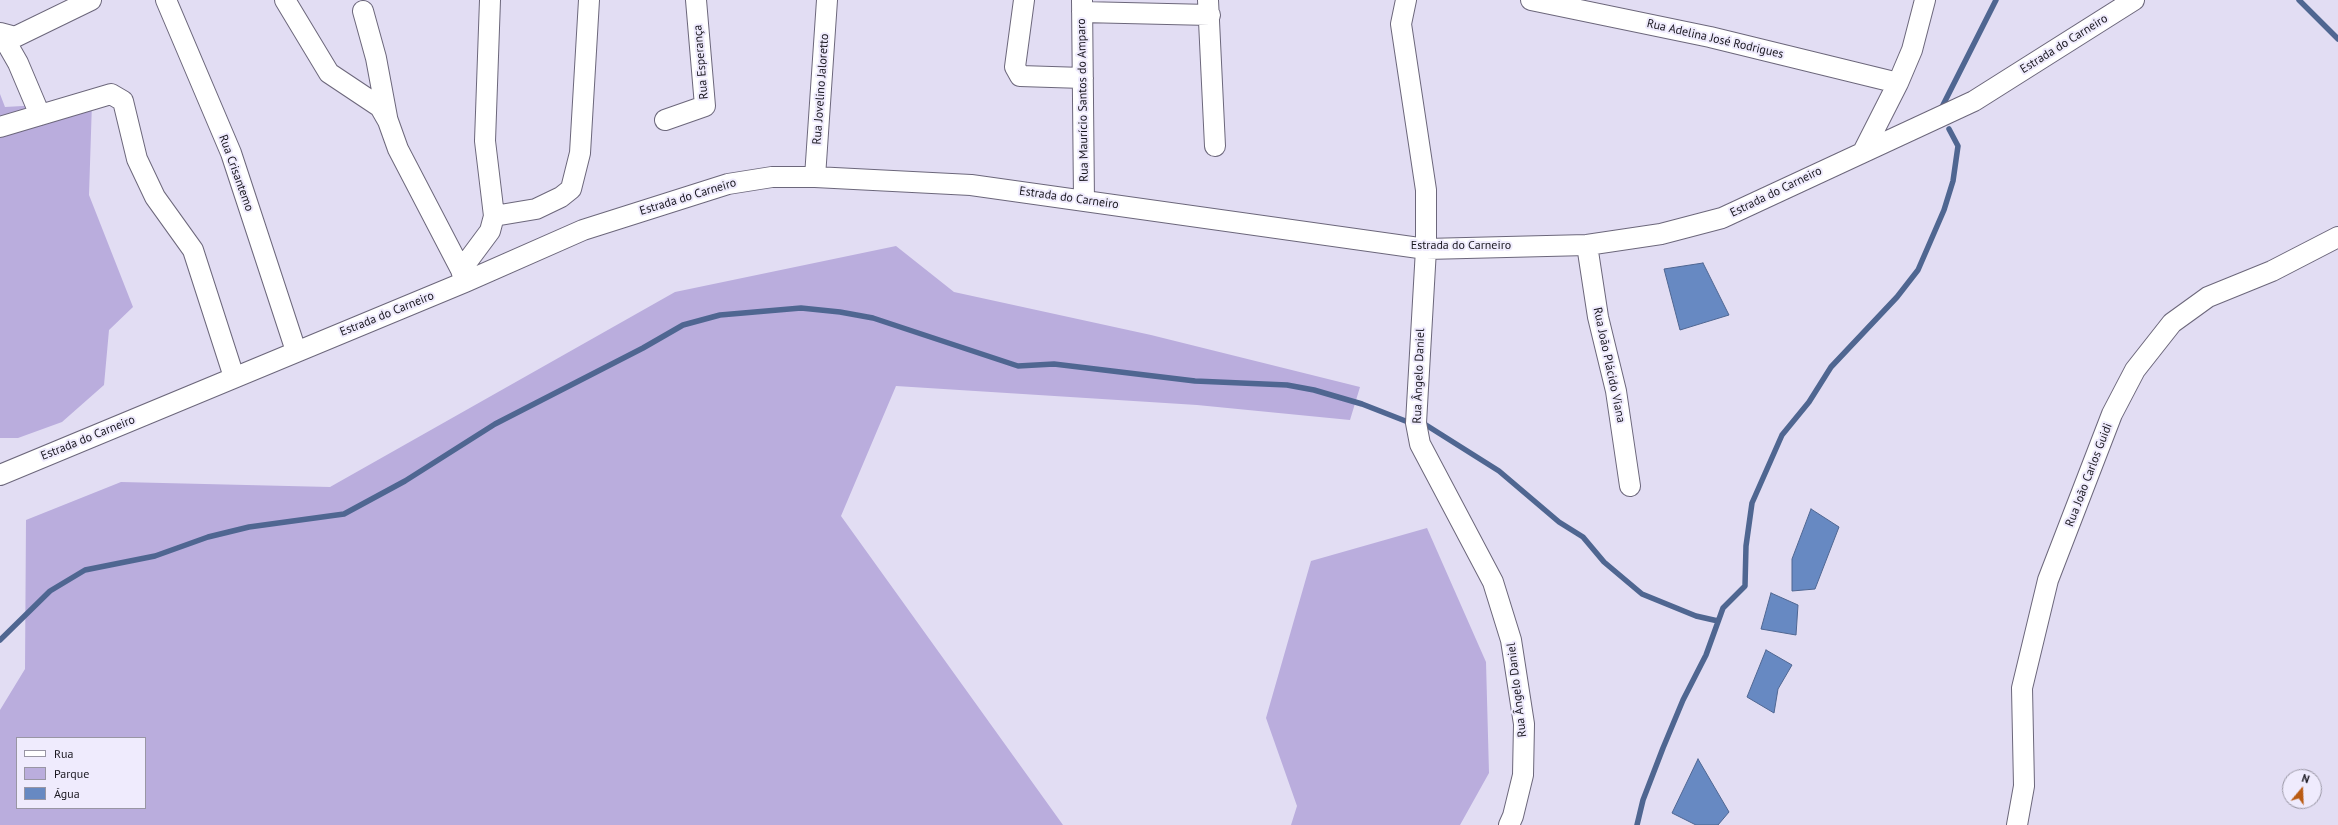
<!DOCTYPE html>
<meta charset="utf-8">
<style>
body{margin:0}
#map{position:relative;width:2338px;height:825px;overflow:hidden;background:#e2ddf3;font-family:"PT Sans",sans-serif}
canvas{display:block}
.legend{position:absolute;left:16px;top:737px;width:130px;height:72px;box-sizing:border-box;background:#efebfd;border:1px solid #9996a4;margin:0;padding:5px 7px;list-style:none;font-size:12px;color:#18161e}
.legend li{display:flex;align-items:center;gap:8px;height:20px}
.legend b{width:20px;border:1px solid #9996a4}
.north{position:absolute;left:2282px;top:769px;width:40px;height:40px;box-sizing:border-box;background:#efebfd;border:1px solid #9996a4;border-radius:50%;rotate:19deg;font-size:11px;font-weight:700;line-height:16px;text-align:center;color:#18161e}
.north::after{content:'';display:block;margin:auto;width:14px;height:18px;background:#ba5b13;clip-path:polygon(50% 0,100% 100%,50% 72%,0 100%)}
</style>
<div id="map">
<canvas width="2338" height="825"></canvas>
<ul class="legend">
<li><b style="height:5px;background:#fff"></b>Rua</li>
<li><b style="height:11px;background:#baaddd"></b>Parque</li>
<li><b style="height:11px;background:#6789c2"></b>Água</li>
</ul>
<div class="north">N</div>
</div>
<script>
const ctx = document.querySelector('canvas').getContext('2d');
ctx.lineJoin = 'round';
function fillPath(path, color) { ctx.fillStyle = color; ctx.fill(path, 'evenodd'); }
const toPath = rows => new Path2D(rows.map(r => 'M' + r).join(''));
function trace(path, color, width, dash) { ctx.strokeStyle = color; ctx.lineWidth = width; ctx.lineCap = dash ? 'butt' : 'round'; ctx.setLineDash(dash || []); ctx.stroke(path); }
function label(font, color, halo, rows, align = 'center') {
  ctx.font = font + ' "PT Sans",sans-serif'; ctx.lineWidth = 4; ctx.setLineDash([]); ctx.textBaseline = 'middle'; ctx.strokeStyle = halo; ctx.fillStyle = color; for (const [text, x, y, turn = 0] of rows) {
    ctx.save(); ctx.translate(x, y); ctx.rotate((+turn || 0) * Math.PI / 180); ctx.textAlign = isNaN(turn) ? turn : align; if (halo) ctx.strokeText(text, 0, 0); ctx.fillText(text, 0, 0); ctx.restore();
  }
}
const green = toPath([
 [0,94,5,107,92,102,89,195,133,307,109,330,104,385,62,422,18,438,0,438],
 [896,246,954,292,1151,335,1360,387,1350,420,1197,405,896,386,841,516,1063,825,0,825,0,710,25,669,26,520,121,482,330,487,675,292],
 [17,738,145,738,145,808,17,808],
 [1427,528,1486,662,1489,773,1460,825,1291,825,1297,806,1266,718,1311,561]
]);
const water = toPath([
 [1703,263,1729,315,1680,330,1664,269,1703,263],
 [1811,509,1839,527,1815,589,1792,591,1792,559,1811,509],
 [1771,593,1798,605,1796,635,1761,629,1771,593],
 [1766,650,1792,665,1778,689,1774,713,1747,697,1766,650],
 [1698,759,1729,812,1718,825,1696,825,1672,813,1698,759]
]);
const stream = toPath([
 [2299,0,2338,39],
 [1942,107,1996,0],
 [1426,425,1499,471,1559,522,1583,537,1604,562,1642,594,1696,616,1718,621],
 [0,640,50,591,85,570,155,556,208,537,249,527,344,514,405,481,495,424,643,348,683,325,720,315,801,308,840,312,873,318,1018,366,1054,364,1195,381,1287,385,1314,390,1362,404,1408,422],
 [1637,825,1643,800,1663,748,1683,700,1706,655,1723,608,1745,586,1746,546,1752,503,1782,435,1809,402,1831,367,1897,297,1918,270,1944,210,1953,181,1958,146,1949,129]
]);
const minor = toPath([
 [166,0,231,153,296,351],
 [285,0,329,73,380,107,388,121,398,149,461,270],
 [1024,0,1015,67,1020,76,1083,78],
 [1082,0,1084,200],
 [1208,0,1215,146],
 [1406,0,1401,24,1426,190,1426,249,1416,423,1420,444,1493,582,1511,640,1524,724,1523,775,1513,816,1509,825],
 [1531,0,1710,37,1898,83],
 [363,11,376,58,387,117],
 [1082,12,1210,15],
 [0,33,15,37,91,0],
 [2,35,18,63,40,115],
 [665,120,705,106,696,0],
 [0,127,111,94,123,101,137,159,155,197,193,250,234,377],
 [1864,150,1898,83,1912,50,1925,0],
 [815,177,827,0],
 [494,216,536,209,561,197,571,189,580,153,589,0],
 [1587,245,1598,317,1616,391,1630,486],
 [464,280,461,270,490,231,494,216,485,141,490,0],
 [0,475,465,282,583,230,728,184,772,177,815,177,971,185,1426,249,1587,245,1661,234,1722,218,1974,101,2134,0],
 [2017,825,2024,786,2022,688,2048,580,2112,414,2135,370,2172,323,2208,297,2272,271,2338,237]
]);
const streetNames = [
 ["Rua Adelina José Rodrigues",1715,39,13],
 ["Estrada do Carneiro",2064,44,-32],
 ["Rua Esperança",701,62,-95],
 ["Rua Jovelino Jaloretto",821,89,-86],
 ["Rua Maurício Santos do Amparo",1083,100,-91],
 ["Rua Crisantemo",236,173,70],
 ["Estrada do Carneiro",1776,192,-26],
 ["Estrada do Carneiro",688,197,-17],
 ["Estrada do Carneiro",1069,198,8],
 ["Estrada do Carneiro",1461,246],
 ["Estrada do Carneiro",387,314,-22],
 ["Rua João Plácido Viana",1609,365,78],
 ["Rua Ângelo Daniel",1419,376,-88],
 ["Estrada do Carneiro",88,438,-22],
 ["Rua João Carlos Guidi",2089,475,-69],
 ["Rua Ângelo Daniel",1517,690,-97]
];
fillPath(green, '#baaddd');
fillPath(water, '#6789c2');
trace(water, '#4f6691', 1);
trace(stream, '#4f6691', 5.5);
trace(minor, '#6c677b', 22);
trace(minor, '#fff', 20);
label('12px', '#18161e', '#efebfd', streetNames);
</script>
